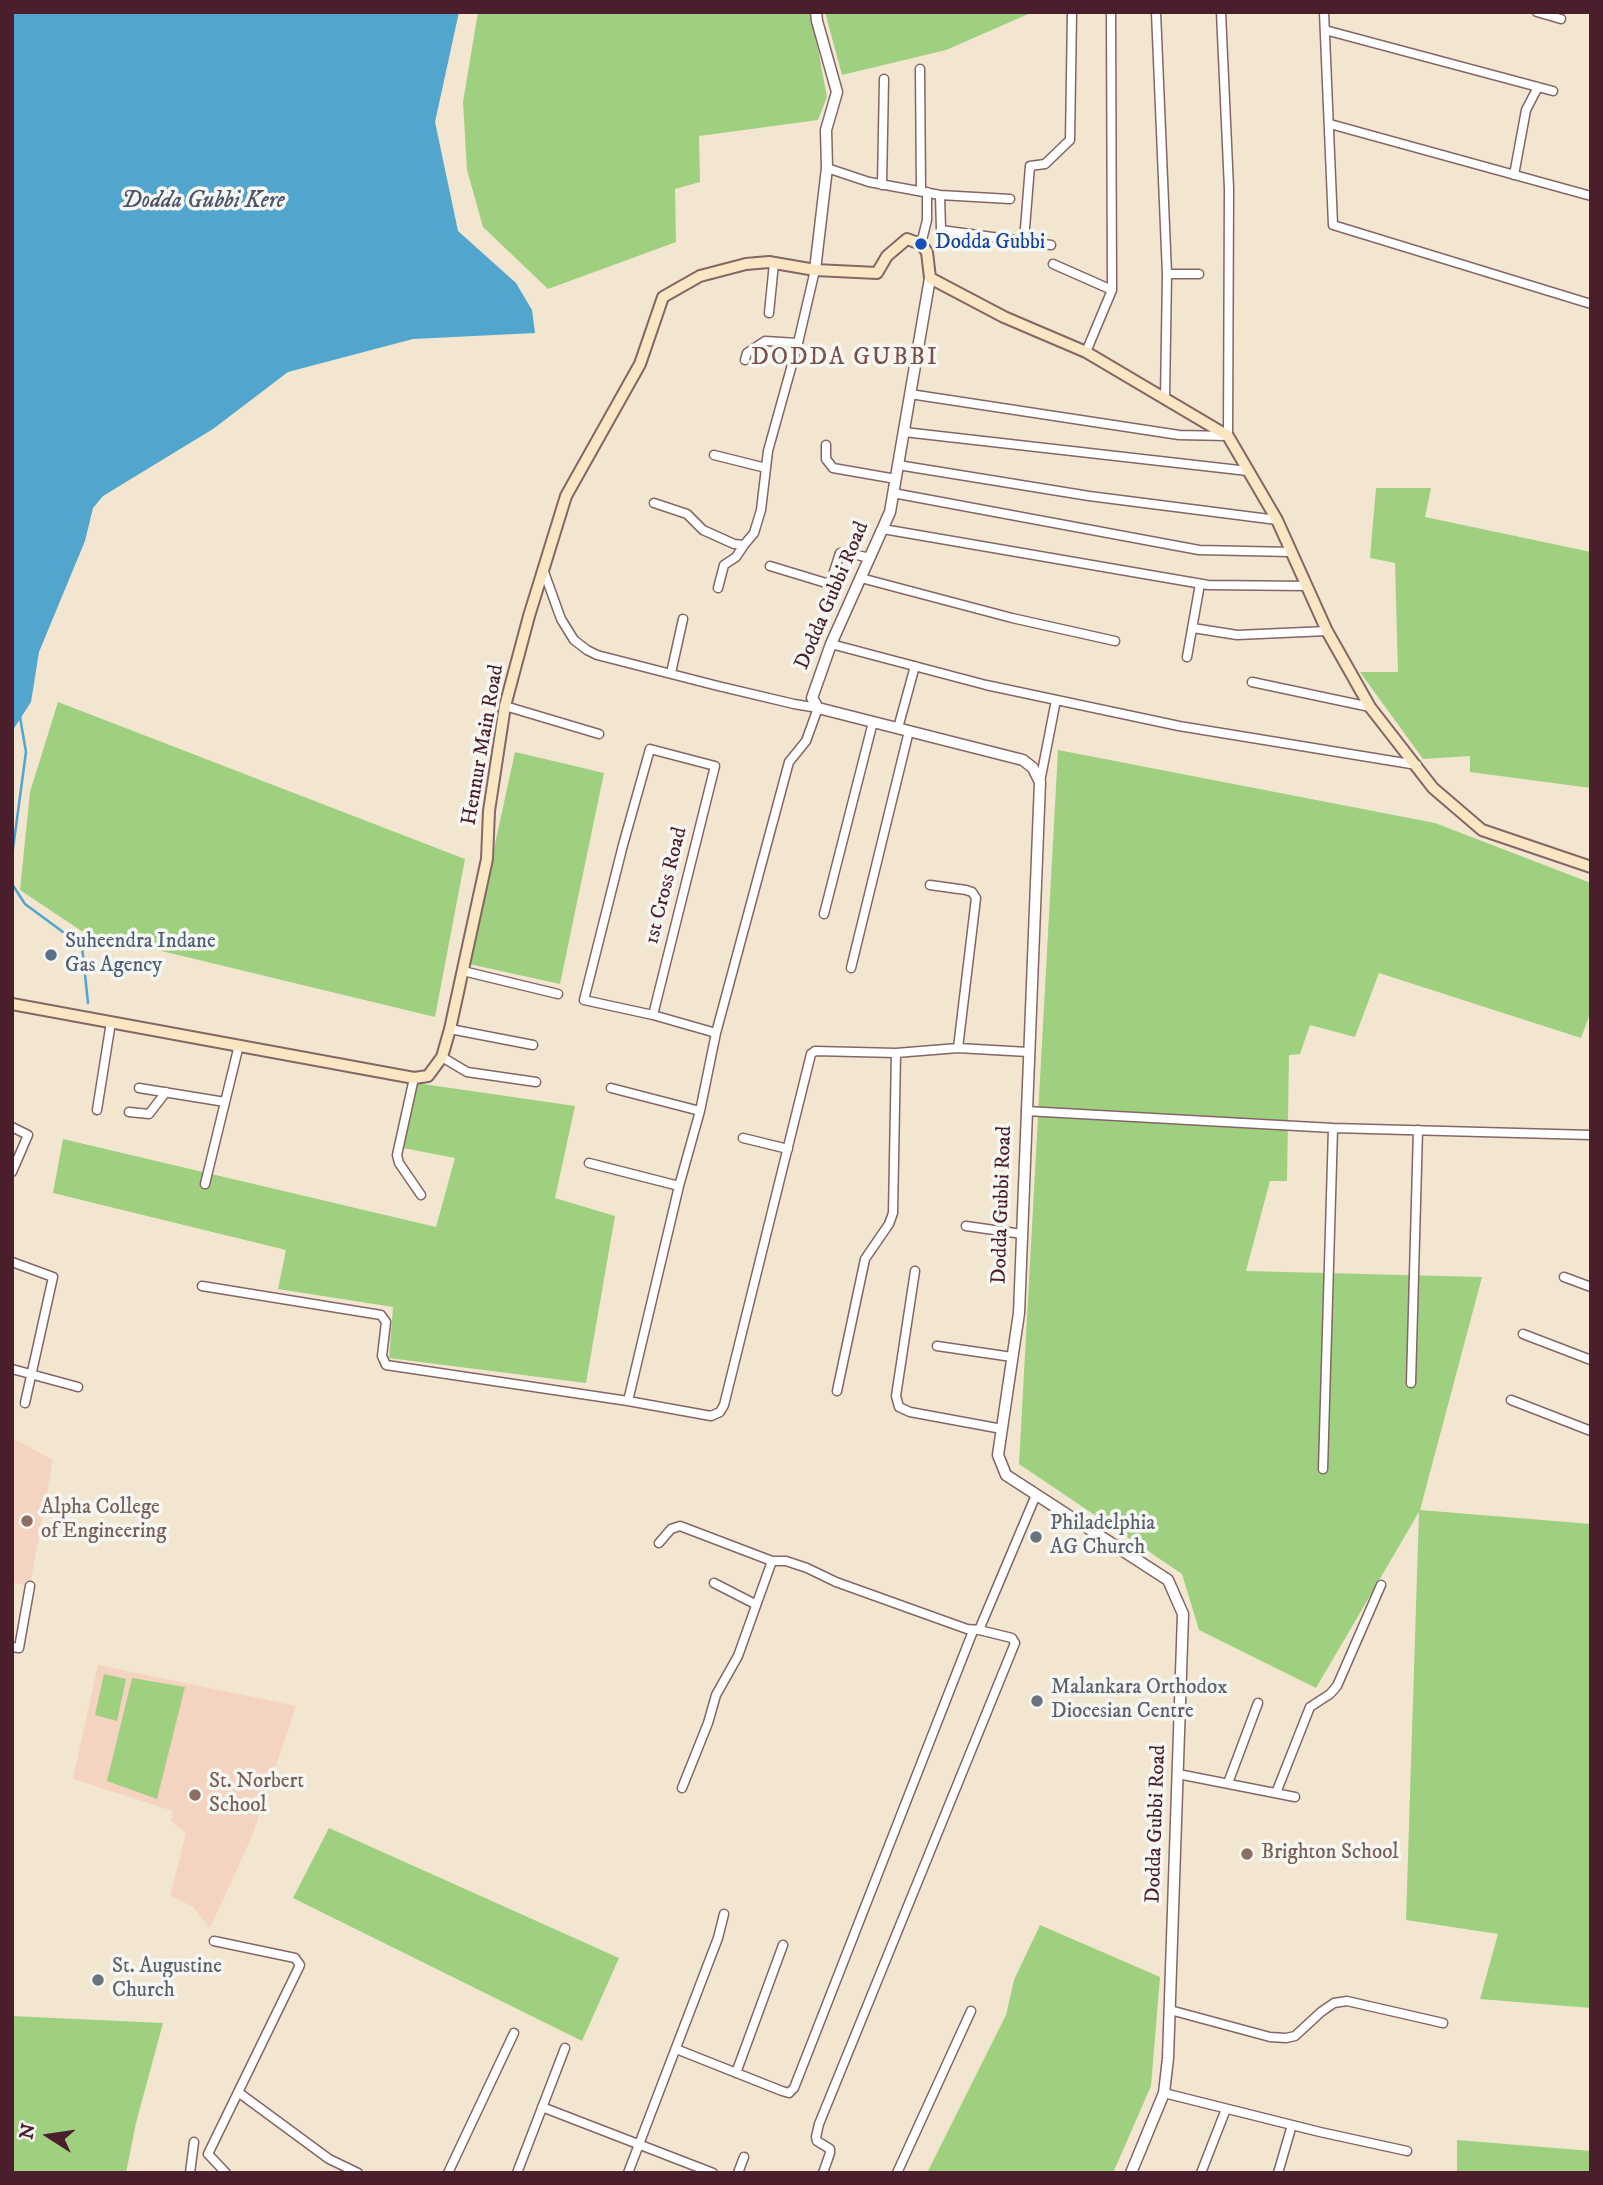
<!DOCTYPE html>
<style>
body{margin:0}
#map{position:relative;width:1603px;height:2185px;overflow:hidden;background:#f2e6d0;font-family:"IM FELL DW Pica",serif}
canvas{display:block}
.frame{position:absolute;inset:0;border:14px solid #4a1f2b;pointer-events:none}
.north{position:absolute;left:14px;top:2101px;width:70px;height:70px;-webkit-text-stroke:5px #f6f6f2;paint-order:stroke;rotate:282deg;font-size:19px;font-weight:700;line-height:28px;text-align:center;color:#4a1f2b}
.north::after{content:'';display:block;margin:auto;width:24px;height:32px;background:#4a1f2b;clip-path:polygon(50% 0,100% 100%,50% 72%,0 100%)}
</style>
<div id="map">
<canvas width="1603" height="2185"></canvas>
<div class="frame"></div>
<div class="north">N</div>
</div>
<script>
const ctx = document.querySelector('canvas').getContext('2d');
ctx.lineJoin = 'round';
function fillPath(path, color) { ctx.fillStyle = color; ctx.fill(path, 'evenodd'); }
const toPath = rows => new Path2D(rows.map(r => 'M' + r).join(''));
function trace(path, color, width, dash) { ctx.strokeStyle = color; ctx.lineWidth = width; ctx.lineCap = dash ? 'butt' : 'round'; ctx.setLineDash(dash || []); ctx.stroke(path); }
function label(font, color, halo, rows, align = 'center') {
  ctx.font = font + ' "IM FELL DW Pica",serif'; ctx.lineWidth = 7; ctx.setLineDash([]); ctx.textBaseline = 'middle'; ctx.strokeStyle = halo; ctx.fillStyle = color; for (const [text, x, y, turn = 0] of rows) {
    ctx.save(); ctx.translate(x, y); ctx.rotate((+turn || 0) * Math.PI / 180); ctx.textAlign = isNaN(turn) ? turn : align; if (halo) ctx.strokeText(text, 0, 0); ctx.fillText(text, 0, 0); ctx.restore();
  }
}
const built = toPath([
 [12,1438,53,1460,30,1586,12,1582],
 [98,1665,296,1706,252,1836,210,1928,192,1906,170,1896,186,1833,171,1821,173,1811,73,1779]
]);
const green = toPath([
 [478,12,811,12,827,97,818,120,699,136,700,182,675,189,676,242,548,289,483,227,467,170,463,102],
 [825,12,1033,12,946,50,842,75],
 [1376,488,1431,488,1425,517,1591,552,1591,788,1470,772,1470,756,1423,759,1360,672,1398,672,1395,563,1370,558],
 [58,702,465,859,435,1017,83,932,20,890,30,792],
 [1058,750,1435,823,1591,883,1591,1011,1581,1038,1379,973,1355,1037,1310,1025,1300,1054,1289,1055,1287,1181,1270,1181,1246,1271,1482,1277,1420,1510,1591,1524,1591,2008,1480,1999,1498,1934,1406,1920,1419,1512,1316,1688,1199,1630,1182,1574,1019,1464],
 [515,752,604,773,560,984,469,964],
 [416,1083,575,1106,555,1198,615,1216,586,1383,389,1358,393,1307,278,1289,286,1250,53,1193,63,1139,436,1227,455,1158,403,1148],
 [104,1674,126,1679,117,1721,95,1715],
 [132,1678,185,1687,157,1799,107,1781],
 [329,1828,619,1958,582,2041,293,1898],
 [1040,1925,1160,1977,1151,2086,1113,2173,927,2173,1006,2015,1014,1980],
 [12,2016,163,2023,136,2123,126,2173,12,2173],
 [1457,2140,1591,2151,1591,2173,1457,2173]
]);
const water = toPath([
 [12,12,459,12,435,122,458,231,516,283,532,310,535,333,413,339,288,372,213,429,103,496,93,508,85,541,39,652,31,702,13,730]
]);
const stream = toPath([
 [12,856,26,752,20,717],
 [12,884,25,904,82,946,88,1003]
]);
const minor = toPath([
 [1156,12,1167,274,1165,398],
 [1324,12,1333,225,1591,304],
 [1537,12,1561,19],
 [1325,30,1553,91],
 [920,69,921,191],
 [1330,124,1591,196],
 [827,168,869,182,940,195,1010,199],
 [1514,175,1526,110,1538,87],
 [882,185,884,79],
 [940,195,941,230,1051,245],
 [1024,241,1030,166,1045,164,1070,140,1072,12],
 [921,244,927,220,927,192],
 [1053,264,1112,290],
 [1167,274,1199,274],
 [769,313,774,263],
 [1086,352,1112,290,1111,12],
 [745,360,747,353,765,341,798,343],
 [910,394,1179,435,1228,436,1229,189,1221,12],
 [904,432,1248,471],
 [826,445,826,459,833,468,896,479],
 [714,455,766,468],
 [898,465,1089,496,1277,520],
 [893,493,1199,550,1291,552],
 [654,503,687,514,703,530,734,544,744,545,754,533,761,510,768,451,798,343,815,270],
 [883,529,1208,585,1307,586],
 [770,566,826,583,831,581,840,553,844,552,870,558],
 [543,569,561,619,574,640,587,650,597,655,718,686,794,704,818,708,806,741,789,762,716,1033,700,1111,679,1186,628,1401],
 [861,578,1012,618,1115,641],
 [718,588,724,565,736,557,744,545],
 [1193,628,1237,635,1327,631],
 [831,644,986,685,1179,726,1417,765],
 [1187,657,1200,584],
 [671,673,683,619],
 [1252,682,1370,707],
 [505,706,599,734],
 [898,728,915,666],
 [1040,782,1056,700],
 [930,885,966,890,972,892,976,898,958,1048],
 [824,914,873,722],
 [851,968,909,731],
 [463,971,558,994],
 [653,1015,715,766,650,749,623,845,584,1000,653,1015,716,1033],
 [450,1029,533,1045],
 [442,1057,467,1072,536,1082],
 [414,1078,397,1155,399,1163,421,1195],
 [139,1088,225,1102],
 [611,1088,700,1111],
 [97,1110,111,1022],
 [1026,1111,1333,1128,1591,1135],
 [129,1112,149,1114,166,1092],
 [12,1127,28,1135,12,1172],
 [743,1138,788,1149],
 [589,1163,679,1186],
 [205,1184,239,1045],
 [966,1226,1022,1234],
 [12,1262,53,1277,25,1403],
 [915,1271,896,1396,899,1407,910,1412,1002,1429],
 [1564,1277,1591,1287],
 [202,1286,381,1315,386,1322,382,1356,386,1365,628,1401,711,1416,720,1412,724,1405,811,1054,815,1051,896,1053,958,1048,1028,1052],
 [1523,1334,1591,1360],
 [937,1346,1012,1357],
 [12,1369,78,1387],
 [1411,1383,1418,1130],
 [837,1391,865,1259,889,1224,893,1213,896,1053],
 [1511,1400,1591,1431],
 [1323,1469,1333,1128],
 [659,1543,671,1529,680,1526,772,1561],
 [714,1583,755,1604],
 [12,1647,19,1648,30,1586],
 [1178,1774,1295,1797],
 [1228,1783,1258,1703],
 [682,1788,708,1723,716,1695,738,1656,772,1561,786,1561,807,1568,836,1582,967,1629,979,1630,1036,1495],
 [1276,1793,1310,1707,1330,1694,1337,1686,1381,1585],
 [214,1941,295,1958,300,1965,208,2154,226,2173],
 [1170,2010,1270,2037,1286,2038,1295,2036,1321,2012,1334,2003,1347,2001,1443,2023],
 [676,2049,782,2091,789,2093,794,2088,973,1631],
 [736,2073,783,1945],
 [238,2092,329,2159,358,2173],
 [1164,2093,1320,2132,1407,2151],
 [542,2107,713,2173],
 [190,2173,194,2142],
 [448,2173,514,2033],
 [517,2173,565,2048],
 [628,2173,718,1938,724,1914],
 [738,2173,744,2157],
 [823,2173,830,2153,830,2149,817,2141,816,2137,819,2124,1015,1643,1012,1638,979,1630],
 [897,2173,971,2011],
 [1201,2173,1226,2109],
 [1278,2173,1292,2125]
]);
const tertiary = toPath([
 [815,270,827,168,826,130,837,92,817,21,816,12],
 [930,278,890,512,831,644,812,698,818,708,1023,760,1033,768,1040,782,1019,1313,998,1455,1006,1475,1168,1580,1183,1614,1168,2058,1164,2093,1131,2173]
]);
const secondary = toPath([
 [12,1004,414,1078,428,1076,442,1057,450,1029,487,859,489,811,505,706,529,616,566,496,640,364,663,297,700,276,746,264,769,262,815,270,877,273,887,256,907,239,921,244,927,252,930,278,1004,317,1086,352,1228,436,1277,520,1327,631,1370,707,1433,788,1482,830,1591,867]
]);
const markers = [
 [921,244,7,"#1a4fb4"],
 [51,955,7,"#5c6f8a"],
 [27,1521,7,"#8d6e63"],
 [1036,1537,7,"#6b7280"],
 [1037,1701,7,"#6b7280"],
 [195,1795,7,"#8d6e63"],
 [1247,1854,7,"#8d6e63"],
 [98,1980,7,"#6b7280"]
];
const transitNames = [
 ["Dodda Gubbi",935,244]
];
const streetNames = [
 ["Dodda Gubbi Road",833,596,-67],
 ["Hennur Main Road",484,745,-80],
 ["1st Cross Road",667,886,-76],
 ["Dodda Gubbi Road",1003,1205,-88],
 ["Dodda Gubbi Road",1157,1824,-88]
];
const serviceNames = [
 ["Suheendra Indane",65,943],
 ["Gas Agency",65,967]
];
const educationNames = [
 ["Alpha College",41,1509],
 ["of Engineering",41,1533],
 ["St. Norbert",209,1783],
 ["School",209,1807],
 ["Brighton School",1261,1854]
];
const worshipNames = [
 ["Philadelphia",1050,1525],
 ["AG Church",1050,1549],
 ["Malankara Orthodox",1051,1689],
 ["Diocesian Centre",1051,1713],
 ["St. Augustine",112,1968],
 ["Church",112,1992]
];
const waterNames = [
 ["Dodda Gubbi Kere",203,202]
];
const quarterNames = [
 ["DODDA GUBBI",845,359]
];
fillPath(built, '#f5d3c1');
fillPath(green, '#9fd07f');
fillPath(water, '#52a5cd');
trace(stream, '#52a5cd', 2.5);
trace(minor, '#856565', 11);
trace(tertiary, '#856565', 13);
trace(secondary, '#856565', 14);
trace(minor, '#fff', 8);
trace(tertiary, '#fff', 10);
trace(secondary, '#f9e7c3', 10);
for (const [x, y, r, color] of markers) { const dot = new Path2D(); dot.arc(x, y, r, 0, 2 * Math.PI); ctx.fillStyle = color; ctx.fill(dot); trace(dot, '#f6f6f2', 2.5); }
label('21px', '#164399', '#f6f6f2', transitNames, 'left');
label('21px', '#4a1f2b', '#f6f6f2', streetNames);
label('21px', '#4e5e75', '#f6f6f2', serviceNames, 'left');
label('21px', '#785e54', '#f6f6f2', educationNames, 'left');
label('21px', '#5b616d', '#f6f6f2', worshipNames, 'left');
label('italic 23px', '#4d556c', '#f6f6f2', waterNames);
ctx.letterSpacing = '2px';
label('24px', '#7a504a', '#f6f6f2', quarterNames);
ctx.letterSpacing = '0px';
</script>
